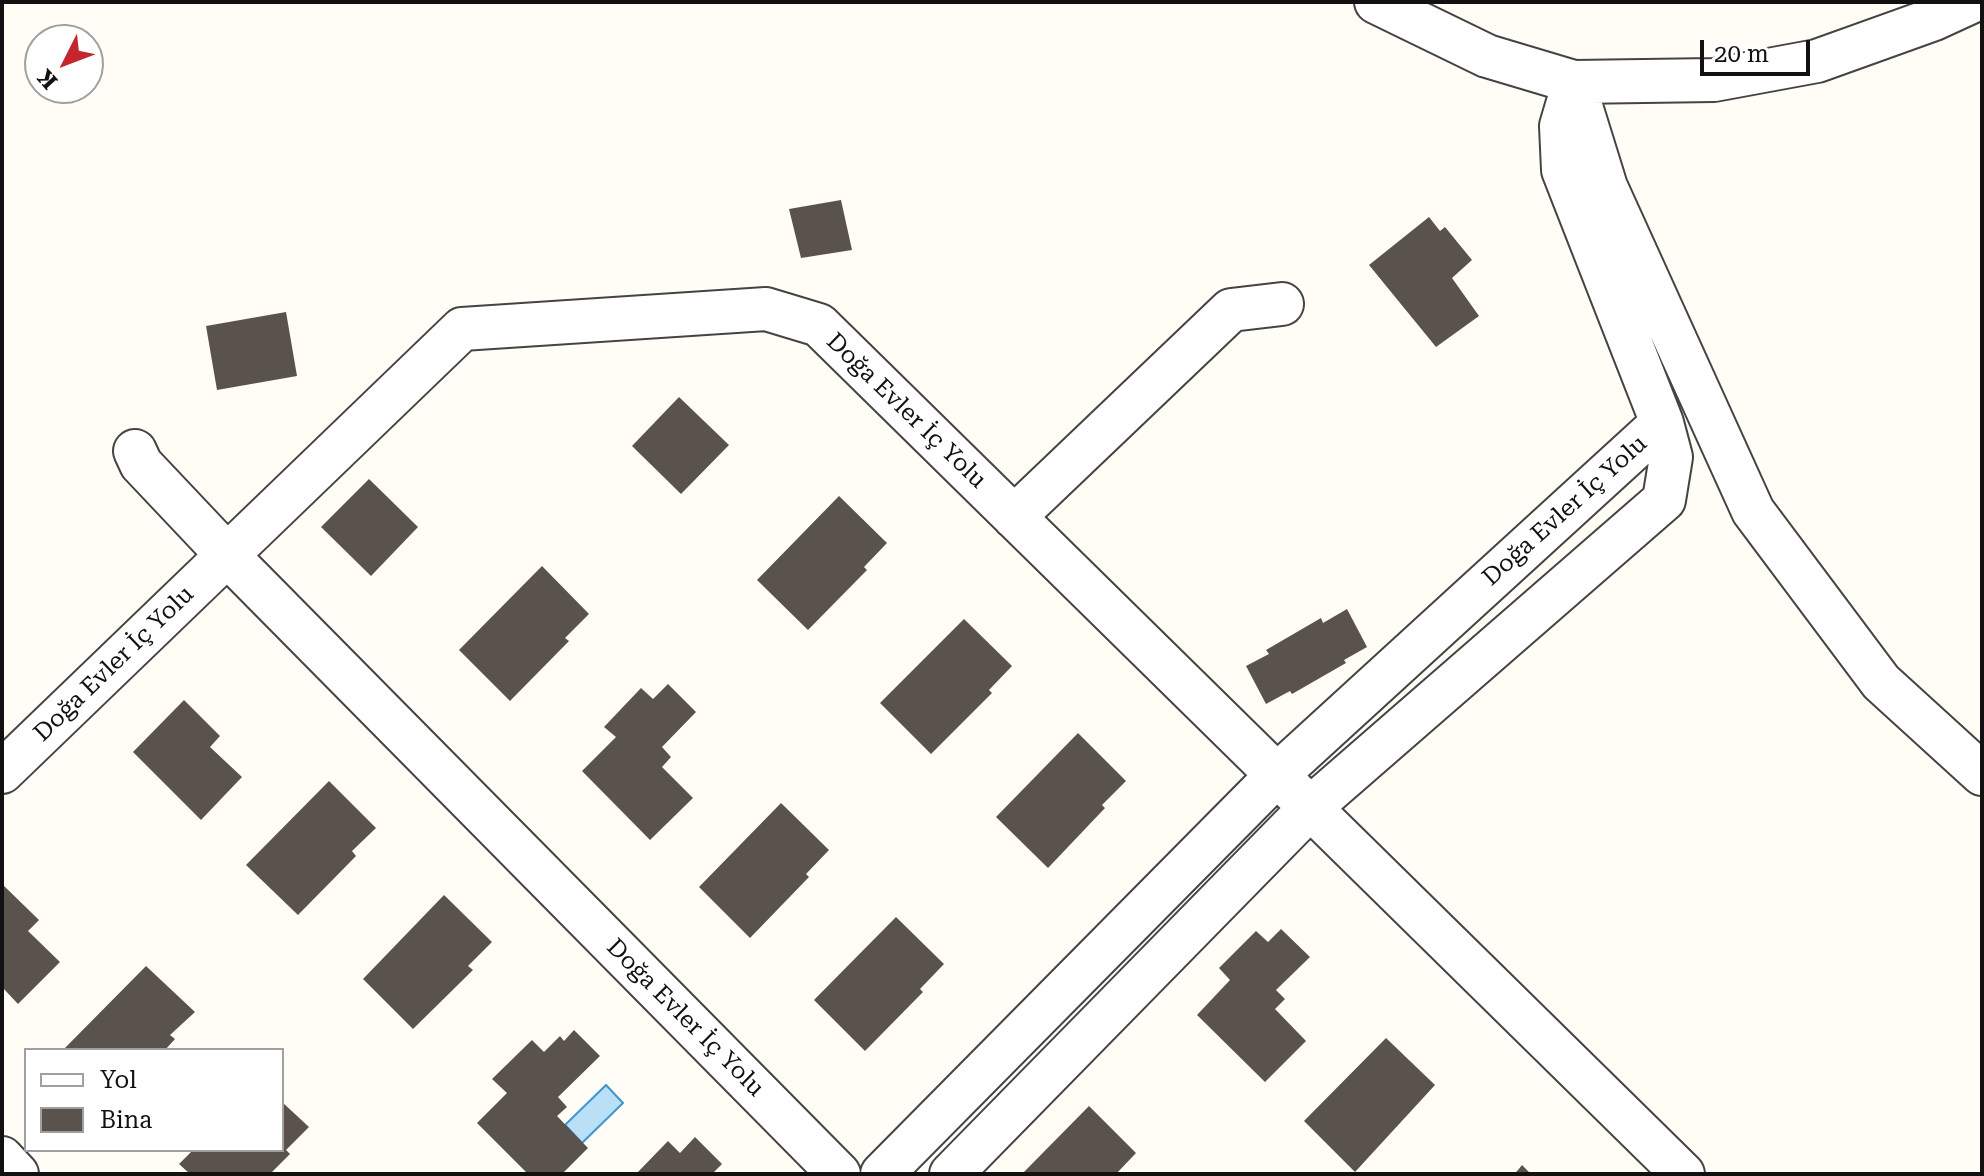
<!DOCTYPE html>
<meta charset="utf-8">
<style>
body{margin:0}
#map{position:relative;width:1984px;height:1176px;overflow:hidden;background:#fffdf5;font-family:"Roboto Serif",serif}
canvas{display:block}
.frame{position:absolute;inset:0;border:4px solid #111;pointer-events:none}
.legend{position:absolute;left:24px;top:1048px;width:260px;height:104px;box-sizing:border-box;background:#fff;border:2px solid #a0a0a0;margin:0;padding:10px 14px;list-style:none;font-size:24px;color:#111}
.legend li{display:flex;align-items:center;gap:16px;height:40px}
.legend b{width:40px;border:2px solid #a0a0a0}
.north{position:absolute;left:24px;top:24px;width:80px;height:80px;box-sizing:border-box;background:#fff;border:2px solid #a0a0a0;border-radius:50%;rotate:228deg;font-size:22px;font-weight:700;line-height:32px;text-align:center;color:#111}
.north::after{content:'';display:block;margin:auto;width:28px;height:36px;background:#c4262e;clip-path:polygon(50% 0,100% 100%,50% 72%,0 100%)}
.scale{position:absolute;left:1700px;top:40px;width:110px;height:36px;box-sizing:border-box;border:4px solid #111;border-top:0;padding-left:10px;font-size:24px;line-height:28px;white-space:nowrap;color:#111;-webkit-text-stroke:6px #fff;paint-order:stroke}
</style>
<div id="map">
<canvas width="1984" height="1176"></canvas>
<div class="frame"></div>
<ul class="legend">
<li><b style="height:10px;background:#fff"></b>Yol</li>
<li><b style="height:22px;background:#5a524d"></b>Bina</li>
</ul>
<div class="north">K</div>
<div class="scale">20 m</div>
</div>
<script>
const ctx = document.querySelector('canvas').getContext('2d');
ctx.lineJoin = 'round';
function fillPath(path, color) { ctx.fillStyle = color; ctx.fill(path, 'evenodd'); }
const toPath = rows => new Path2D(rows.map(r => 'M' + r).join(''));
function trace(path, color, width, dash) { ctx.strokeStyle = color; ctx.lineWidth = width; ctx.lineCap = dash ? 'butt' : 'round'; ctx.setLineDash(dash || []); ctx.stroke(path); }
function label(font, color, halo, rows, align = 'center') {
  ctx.font = font + ' "Roboto Serif",serif'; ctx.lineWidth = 8; ctx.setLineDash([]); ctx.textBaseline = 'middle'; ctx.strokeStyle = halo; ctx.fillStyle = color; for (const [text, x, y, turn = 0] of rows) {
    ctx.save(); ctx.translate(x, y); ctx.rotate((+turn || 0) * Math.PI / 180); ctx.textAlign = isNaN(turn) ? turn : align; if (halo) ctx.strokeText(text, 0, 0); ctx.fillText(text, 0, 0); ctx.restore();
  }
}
const water = toPath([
 [606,1085,623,1103,582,1143,565,1125,606,1085]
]);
const building = toPath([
 [841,200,852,250,801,258,789,209],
 [1429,217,1440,231,1445,227,1472,260,1452,278,1479,316,1436,347,1369,265],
 [286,312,297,376,217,390,206,326],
 [679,397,729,445,681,494,632,446],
 [369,479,418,527,371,576,321,527],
 [839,496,887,543,864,567,867,570,808,630,757,580],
 [542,566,589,614,565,638,569,641,510,701,459,650],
 [1347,609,1367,647,1344,660,1346,663,1292,694,1290,691,1266,704,1246,666,1269,654,1266,650,1321,618,1323,623],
 [964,619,1012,666,989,690,992,693,931,754,880,703],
 [668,684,696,712,662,747,671,757,662,767,693,798,650,840,582,771,616,737,604,727,641,688,653,699],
 [184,700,220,736,210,747,242,777,201,820,133,752],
 [1078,733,1126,781,1102,805,1105,808,1048,868,996,817],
 [329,781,376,828,352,851,356,856,298,915,246,865],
 [781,803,829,850,806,874,809,877,750,938,699,887],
 [2,884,39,920,28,931,60,962,18,1004,2,987],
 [444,895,492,942,468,966,473,970,413,1029,363,979],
 [896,917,944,964,920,989,923,992,865,1051,814,1000],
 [1281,929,1310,957,1276,990,1285,999,1275,1009,1306,1041,1265,1082,1197,1015,1230,980,1219,968,1256,931,1268,942],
 [146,966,195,1012,170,1035,175,1039,165,1050,63,1050],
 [574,1030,600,1056,558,1097,567,1107,557,1116,588,1148,562,1174,528,1174,477,1123,507,1093,492,1079,532,1040,544,1052,560,1036,564,1041],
 [1386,1038,1435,1085,1355,1172,1304,1121],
 [282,1102,309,1127,286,1150,290,1154,270,1174,190,1174,179,1164,193,1150,282,1150],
 [1089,1106,1136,1153,1116,1174,1022,1174],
 [695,1137,722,1164,712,1174,636,1174,668,1141,680,1153],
 [1522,1165,1531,1174,1514,1174,1518,1170]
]);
const minor = toPath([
 [1376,2,1487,56,1574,82,1714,80,1817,61,1934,19,1971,2],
 [1575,87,1606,187,1753,511,1881,682,1982,774],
 [135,451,141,464,227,555,839,1174],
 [1014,517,1231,310,1282,304],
 [2,772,462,329,766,309,819,325,1683,1174],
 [2,1158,17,1174],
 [882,1174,1277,775,1662,423],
 [951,1174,1310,808,1664,500,1671,457,1662,423,1563,170,1561,126,1574,82]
]);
const streetNames = [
 ["Doğa Evler İç Yolu",906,411,44],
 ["Doğa Evler İç Yolu",1565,511,-42],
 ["Doğa Evler İç Yolu",114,664,-44],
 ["Doğa Evler İç Yolu",685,1018,45]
];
fillPath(water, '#b9e0f7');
trace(water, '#3f96cf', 2);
fillPath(building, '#5a524d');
trace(minor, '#444', 46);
trace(minor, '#fff', 42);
label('24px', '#111', '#fff', streetNames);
</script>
